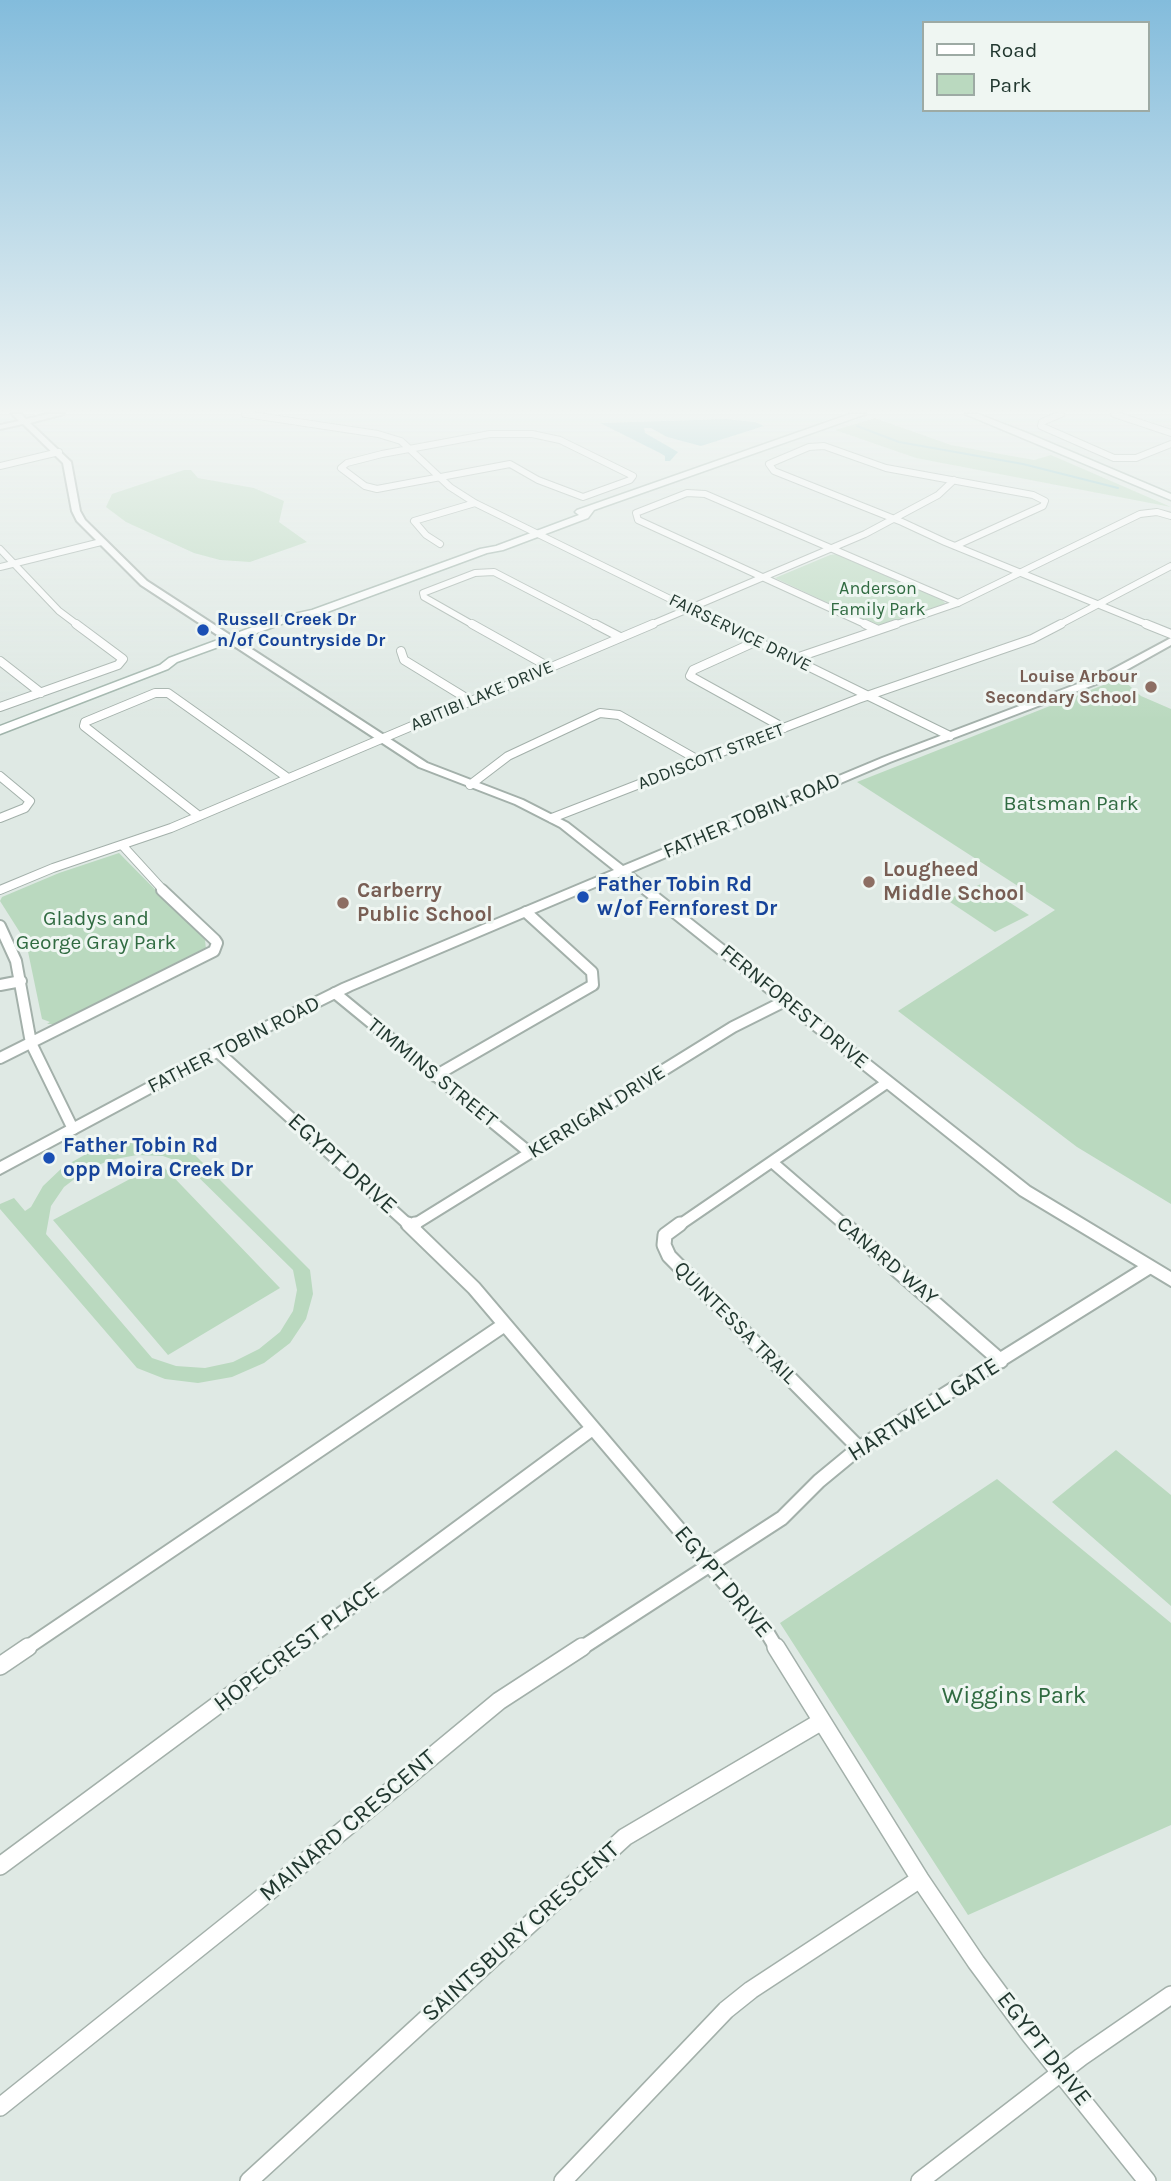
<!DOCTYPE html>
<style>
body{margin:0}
#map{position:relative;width:1171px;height:2181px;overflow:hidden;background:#dfe9e4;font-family:Karla,sans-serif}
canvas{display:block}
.legend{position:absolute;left:922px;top:21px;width:228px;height:91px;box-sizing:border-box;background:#eff6f2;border:2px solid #9daaa4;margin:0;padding:9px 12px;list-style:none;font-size:21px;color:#223830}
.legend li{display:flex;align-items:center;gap:14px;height:35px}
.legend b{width:35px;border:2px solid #9daaa4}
</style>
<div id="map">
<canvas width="1171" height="2181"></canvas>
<ul class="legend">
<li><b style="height:9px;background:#fff"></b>Road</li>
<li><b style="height:19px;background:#bad9bf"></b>Park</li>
</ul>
</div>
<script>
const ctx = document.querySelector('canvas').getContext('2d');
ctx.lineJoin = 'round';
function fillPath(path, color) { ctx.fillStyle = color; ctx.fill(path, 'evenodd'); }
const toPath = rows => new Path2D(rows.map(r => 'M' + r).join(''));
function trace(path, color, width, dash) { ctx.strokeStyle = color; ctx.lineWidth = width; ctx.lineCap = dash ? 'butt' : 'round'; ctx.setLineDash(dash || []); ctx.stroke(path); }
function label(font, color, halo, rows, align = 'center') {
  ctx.font = font + ' Karla,sans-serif'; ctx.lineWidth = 6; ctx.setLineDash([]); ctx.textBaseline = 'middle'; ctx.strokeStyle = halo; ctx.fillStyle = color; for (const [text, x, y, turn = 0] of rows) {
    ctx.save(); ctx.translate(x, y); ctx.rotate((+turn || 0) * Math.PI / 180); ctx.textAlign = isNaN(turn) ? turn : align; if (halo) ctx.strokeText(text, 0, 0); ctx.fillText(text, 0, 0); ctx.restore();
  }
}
const green = toPath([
 [875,418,951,445,1034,460,1051,455,1171,507,916,458,835,430],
 [184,470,191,470,198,478,254,488,284,501,279,522,307,542,250,562,220,560,194,553,126,522,106,507,112,494],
 [837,554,942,600,946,604,885,625,875,625,775,578,830,555],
 [1121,678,1141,696,1171,709,1171,1204,1077,1147,898,1011,1055,910,857,782],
 [119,853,205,940,206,949,58,1024,47,1024,50,1022,42,1019,26,942,0,901,2,897,59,873],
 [981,884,1029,915,995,932,947,900],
 [146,1141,173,1145,195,1155,310,1270,313,1294,306,1319,290,1343,264,1363,232,1377,198,1383,165,1379,137,1368,0,1209,0,1204,14,1198,25,1211,31,1207,43,1186,63,1167,88,1153,117,1144],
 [137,1155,163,1156,185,1164,293,1270,297,1290,293,1311,280,1332,259,1349,233,1362,205,1368,176,1366,152,1358,46,1234,51,1206,64,1187,85,1171,110,1160],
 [160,1163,280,1288,168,1355,53,1220],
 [1116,1450,1171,1495,1171,1606,1052,1502],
 [997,1479,1171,1623,1171,1825,968,1915,780,1623]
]);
const water = toPath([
 [726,419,755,422,764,426,701,446,667,437,651,428,644,428,645,433,678,452,670,461,665,461,665,456,660,453,600,423]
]);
const stream = toPath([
 [857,426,899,442,1023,464,1118,488]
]);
const minorFar4 = toPath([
 [245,414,378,434,401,441,450,487,475,503,725,626],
 [1061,414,1042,422,1041,426,1114,458,1136,458,1171,444],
 [1114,414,1171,433],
 [490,434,532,434,560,440,633,476,630,480,583,497,538,480,510,464,377,489,365,486,341,468,347,463,382,454,490,434],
 [0,466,59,452],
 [440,544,426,535,414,521,475,503],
 [955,546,1043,506,1045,501,1033,495,886,468,824,446,809,447,769,464,774,471,902,522,945,542,1151,626],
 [0,549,59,611,79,626],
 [0,567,101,542],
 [475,626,424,597,423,593,475,573,494,572,598,626],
 [648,626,865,534,938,495,954,480],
 [869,626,638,520,636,513,687,493,705,494,958,603],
 [891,626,958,603,1140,514,1157,512,1171,516],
 [1057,626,1171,566]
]);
const minorFar3 = toPath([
 [472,624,549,667],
 [595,624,620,637],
 [722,624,950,736],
 [865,624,878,630],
 [1146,624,1171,634],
 [757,641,693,670,690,676,784,728],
 [401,651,404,660,471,701],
 [793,659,896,624],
 [0,661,41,693],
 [0,707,118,665,123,659,76,624],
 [0,776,30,801,25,808,0,818],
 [470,785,508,756,600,713,619,715,700,761],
 [199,816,84,726,85,722,155,693,168,693,288,778],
 [552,818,858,699,1032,639,1061,624],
 [122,845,164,891],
 [0,890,53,868,171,828,653,624]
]);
const minorFar2 = toPath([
 [0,926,16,961,31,1043,73,1129],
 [0,985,21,981],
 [335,993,530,1153],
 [218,1052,410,1226],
 [0,1058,214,951,217,943,215,940,162,890],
 [435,1076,593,985,592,972,526,912],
 [772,1162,846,1226],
 [412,1226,733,1027,785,1001],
 [678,1226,888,1082]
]);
const minorFar1 = toPath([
 [408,1224,474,1288,768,1634,777,1649],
 [680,1224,665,1235,664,1245,669,1256,859,1448],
 [844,1224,1001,1361],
 [411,1227,415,1224],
 [25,1649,504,1325],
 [294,1649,593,1428],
 [580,1649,782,1518,819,1481,859,1448,1149,1267]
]);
const minor = toPath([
 [776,1647,920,1879,976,1962,1030,2035,1147,2181],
 [0,1666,28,1647],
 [0,1866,296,1647],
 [0,2107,255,1903,499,1701,582,1647],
 [249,2181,625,1837,822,1721],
 [563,2181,726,2010,751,1990,920,1879],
 [920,2181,1081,2057,1171,1995]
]);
const tertiary = toPath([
 [12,414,21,414,26,419,48,414,64,414,30,423,71,462,80,511,85,520,147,581,427,763,523,800,568,823,623,866,882,758,1104,674,1171,638,1171,645,1112,678,890,762,631,872,1030,1187,1171,1272,1171,1286,1020,1195,621,876,352,990,229,1051,0,1174,0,1162,219,1045,342,984,614,870,560,827,515,804,419,767,141,585,77,521,72,511,63,463,23,424,0,429,0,425,19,421,12,414]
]);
const secondary = toPath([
 [850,414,866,414,594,510,588,518,503,550,487,553,319,615,287,622,177,662,168,669,0,734,0,726,160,665,169,658,280,617,312,610,480,549,496,546,579,515,575,512,577,510,850,414],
 [965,414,978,414,1027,433,1171,494,1171,500,965,414]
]);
const markers = [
 [203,630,7,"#1a4fb4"],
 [1151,687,7,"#8d6e63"],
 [869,882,7,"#8d6e63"],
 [583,897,7,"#1a4fb4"],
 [343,903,7,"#8d6e63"],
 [49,1158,7,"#1a4fb4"]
];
const farParknames = [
 ["Anderson",878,589],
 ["Family Park",878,610]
];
const farTransitnames = [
 ["Russell Creek Dr",217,620],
 ["n/of Countryside Dr",217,641]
];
const farStreetnames = [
 ["FAIRSERVICE DRIVE",740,633,26],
 ["ABITIBI LAKE DRIVE",482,696,-23],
 ["ADDISCOTT STREET",711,757,-21]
];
const farEducationnames = [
 ["Louise Arbour",1137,677],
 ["Secondary School",1137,698]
];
const parkNames = [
 ["Batsman Park",1071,804],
 ["Gladys and",96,919],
 ["George Gray Park",96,943]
];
const streetNames = [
 ["FATHER TOBIN ROAD",752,816,-23],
 ["FERNFOREST DRIVE",794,1007,39],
 ["FATHER TOBIN ROAD",234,1045,-27],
 ["TIMMINS STREET",432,1073,39],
 ["KERRIGAN DRIVE",597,1112,-32],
 ["CANARD WAY",887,1261,40],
 ["QUINTESSA TRAIL",735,1323,45]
];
const educationNames = [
 ["Lougheed",883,870],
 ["Middle School",883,894],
 ["Carberry",357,891],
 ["Public School",357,915]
];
const transitNames = [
 ["Father Tobin Rd",597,885],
 ["w/of Fernforest Dr",597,909],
 ["Father Tobin Rd",63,1146],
 ["opp Moira Creek Dr",63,1170]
];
const nearStreetnames = [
 ["EGYPT DRIVE",342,1164,42],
 ["HARTWELL GATE",924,1410,-32],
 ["EGYPT DRIVE",723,1582,50],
 ["HOPECREST PLACE",297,1647,-37],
 ["MAINARD CRESCENT",348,1826,-40],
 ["SAINTSBURY CRESCENT",521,1932,-42],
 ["EGYPT DRIVE",1044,2049,52]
];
const nearParknames = [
 ["Wiggins Park",1014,1696]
];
fillPath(green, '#bad9bf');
fillPath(water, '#8bc7ca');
trace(stream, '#8bc7ca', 2);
trace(minorFar4, '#a3b0aa', 8);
trace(minorFar3, '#a3b0aa', 10);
trace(minorFar2, '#a3b0aa', 14);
trace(minorFar1, '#a3b0aa', 17);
trace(minor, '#a3b0aa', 20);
trace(tertiary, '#a3b0aa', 4);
trace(secondary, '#a0b4ab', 3);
trace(minorFar4, '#fff', 6);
trace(minorFar3, '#fff', 8);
trace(minorFar2, '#fff', 10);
trace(minorFar1, '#fff', 13);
trace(minor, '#fff', 17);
fillPath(tertiary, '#fff');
fillPath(secondary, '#fff');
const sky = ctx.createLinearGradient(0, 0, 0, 720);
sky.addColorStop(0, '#83bcdc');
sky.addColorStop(0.57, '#f1f5f3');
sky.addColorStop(1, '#f1f5f300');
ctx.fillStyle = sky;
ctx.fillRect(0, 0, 1171, 720);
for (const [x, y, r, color] of markers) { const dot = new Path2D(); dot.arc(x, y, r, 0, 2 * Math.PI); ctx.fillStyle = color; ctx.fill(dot); trace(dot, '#eff6f2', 2.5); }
label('18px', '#306b41', '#eff6f2', farParknames);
label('bold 18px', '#164399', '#eff6f2', farTransitnames, 'left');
label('18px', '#223830', '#eff6f2', farStreetnames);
label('bold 18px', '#785e54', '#eff6f2', farEducationnames, 'right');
label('21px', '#306b41', '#eff6f2', parkNames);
label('21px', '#223830', '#eff6f2', streetNames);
label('bold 21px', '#785e54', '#eff6f2', educationNames, 'left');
label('bold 21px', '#164399', '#eff6f2', transitNames, 'left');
label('24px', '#223830', '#eff6f2', nearStreetnames);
label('24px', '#306b41', '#eff6f2', nearParknames);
</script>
